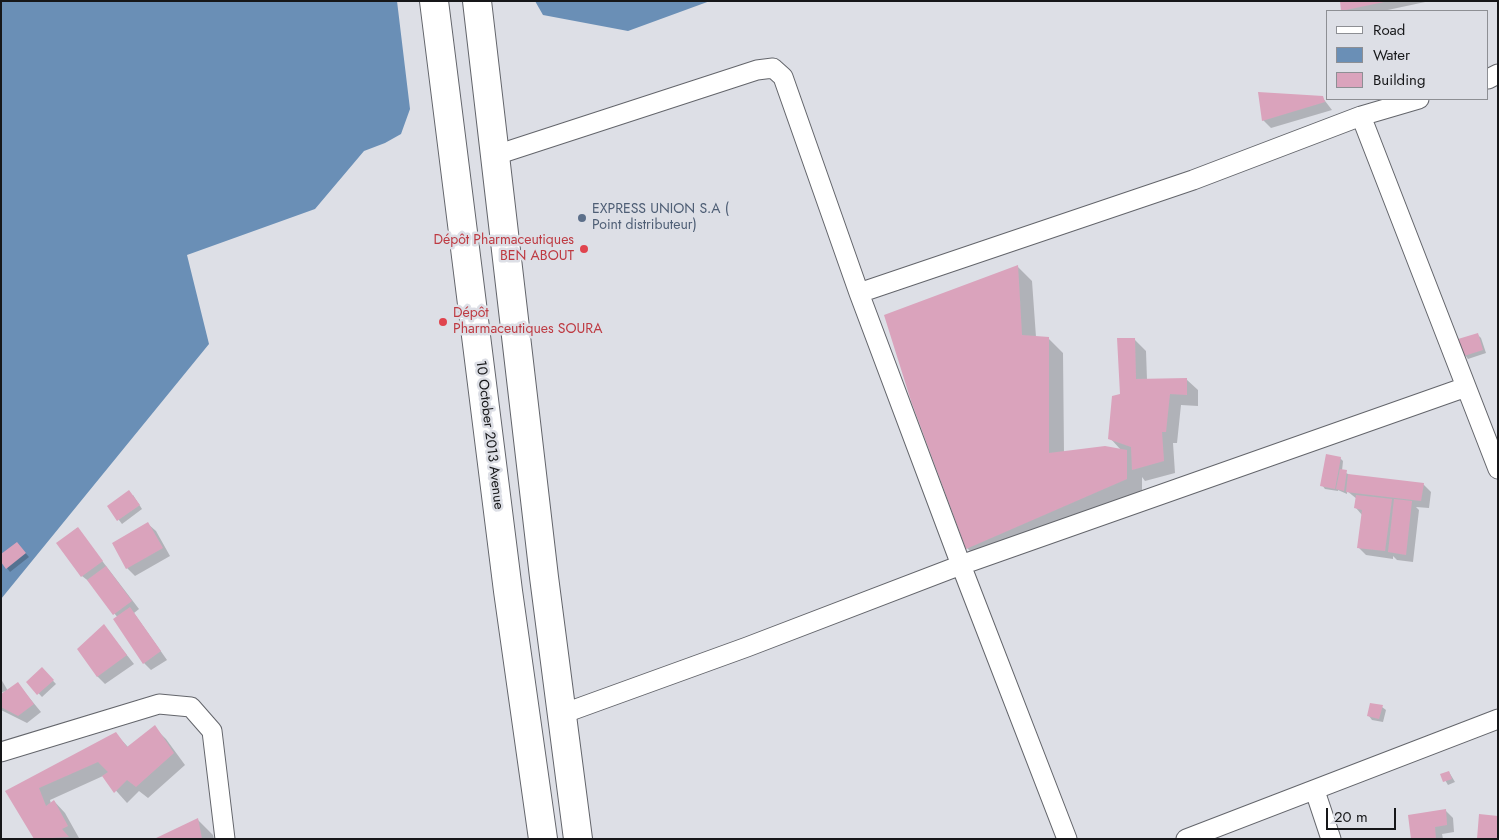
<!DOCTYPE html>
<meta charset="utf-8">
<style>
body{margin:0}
#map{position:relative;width:1499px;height:840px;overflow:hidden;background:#dddfe6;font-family:Jost,sans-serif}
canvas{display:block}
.frame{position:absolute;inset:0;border:2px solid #161719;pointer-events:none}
.legend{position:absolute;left:1326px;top:10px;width:162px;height:90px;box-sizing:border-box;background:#dddfe6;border:1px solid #8d8f94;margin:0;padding:6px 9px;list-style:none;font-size:15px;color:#161719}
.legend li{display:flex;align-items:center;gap:10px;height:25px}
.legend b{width:25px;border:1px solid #8d8f94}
.scale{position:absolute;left:1326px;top:808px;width:70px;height:22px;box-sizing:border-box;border:2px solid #161719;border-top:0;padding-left:6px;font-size:15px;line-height:18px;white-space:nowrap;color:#161719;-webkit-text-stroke:4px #dddfe6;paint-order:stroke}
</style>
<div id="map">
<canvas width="1499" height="840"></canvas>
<div class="frame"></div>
<ul class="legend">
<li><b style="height:6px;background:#fff"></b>Road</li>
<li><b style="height:14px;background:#6a8fb6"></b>Water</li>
<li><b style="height:14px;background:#daa3bc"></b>Building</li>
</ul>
<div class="scale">20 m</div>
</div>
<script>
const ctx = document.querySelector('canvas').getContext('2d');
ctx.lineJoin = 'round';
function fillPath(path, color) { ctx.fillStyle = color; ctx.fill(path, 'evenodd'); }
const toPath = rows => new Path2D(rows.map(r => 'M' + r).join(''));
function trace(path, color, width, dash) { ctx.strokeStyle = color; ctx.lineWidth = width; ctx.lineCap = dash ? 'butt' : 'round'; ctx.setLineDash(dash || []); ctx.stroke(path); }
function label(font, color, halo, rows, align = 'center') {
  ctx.font = font + ' Jost,sans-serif'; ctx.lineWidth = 5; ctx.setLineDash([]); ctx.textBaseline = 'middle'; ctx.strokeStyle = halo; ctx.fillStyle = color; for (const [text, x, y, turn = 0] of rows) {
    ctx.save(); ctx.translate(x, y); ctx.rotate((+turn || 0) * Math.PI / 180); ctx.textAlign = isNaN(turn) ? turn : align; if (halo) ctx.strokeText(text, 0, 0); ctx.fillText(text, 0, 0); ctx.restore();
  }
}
const water = toPath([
 [1,1,397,1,410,109,401,134,385,143,364,151,315,209,187,255,209,344,1,599],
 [535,1,710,1,628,31,543,15]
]);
const shadow = toPath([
 [1341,1,1430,1,1383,11,1343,11],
 [1322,97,1332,110,1271,128,1263,120],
 [1017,266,1032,281,1036,337,1048,338,1063,353,1064,453,1121,450,1110,438,1135,340,1146,351,1147,380,1186,379,1198,390,1198,406,1181,405,1177,443,1173,443,1175,473,1145,481,1142,477,1142,494,982,563,967,548],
 [1477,334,1481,338,1486,353,1468,359,1465,355],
 [1340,458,1343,461,1342,471,1350,475,1423,484,1431,492,1429,508,1416,507,1419,510,1413,562,1397,560,1393,556,1393,559,1366,555,1358,547,1362,515,1356,508,1357,499,1347,491,1347,494,1338,490,1338,491,1325,489,1322,485],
 [133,495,142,509,122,524,109,507],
 [148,524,156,531,170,556,135,576,127,568,113,544],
 [77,528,139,609,134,613,167,660,151,670,144,663,118,618,91,583,82,576,58,543],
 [21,548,29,557,10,572,7,568],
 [104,626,134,664,105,684,97,676],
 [42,669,56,684,42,697,28,682],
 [1,679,8,691,18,684,41,712,27,723,1,710,1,696,5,691,1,693],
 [1382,707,1386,710,1383,722,1372,720,1369,716],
 [154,727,166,739,185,765,148,798,139,791,127,803,103,776,50,800,51,804,54,801,65,813,79,838,35,839,7,791,116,734,128,747],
 [1449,772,1455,782,1448,785,1442,775],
 [1445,810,1453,818,1454,832,1442,834,1443,839,1412,839],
 [198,820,213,835,214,839,157,839]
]);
const building = toPath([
 [1340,1,1384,1,1384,2,1341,11],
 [1258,92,1323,96,1325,102,1262,121],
 [1018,265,1022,335,1049,337,1049,453,1105,446,1127,450,1127,479,966,549,911,401,884,315],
 [1478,333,1483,350,1464,356,1458,339],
 [1117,338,1135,338,1136,379,1187,378,1187,395,1170,394,1166,432,1162,432,1164,461,1132,470,1131,447,1108,439,1112,396,1120,394],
 [1326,454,1341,457,1335,489,1320,486],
 [1340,469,1347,470,1344,491,1336,489],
 [1348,474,1424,483,1421,501,1346,492],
 [129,490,140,505,117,521,107,506],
 [1356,495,1392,499,1385,551,1357,548,1362,510,1354,508],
 [1394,499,1412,501,1406,555,1388,552],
 [148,522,163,548,126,569,112,543],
 [78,527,103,561,81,577,56,543],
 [17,542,26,553,6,569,1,562,1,554],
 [106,566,132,601,113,615,87,580],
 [130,607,161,651,143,664,113,619],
 [104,624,127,655,97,677,77,649],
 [42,667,54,680,37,695,26,682],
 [18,682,34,704,18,716,1,707,1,694],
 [1370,703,1383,705,1379,719,1367,716],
 [155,725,174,753,136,787,127,780,114,793,102,776,108,772,98,762,39,788,46,806,54,800,68,826,62,829,69,837,34,839,5,791,116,732,127,747],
 [1449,771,1452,779,1443,782,1440,774],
 [1446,809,1447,825,1435,827,1436,839,1411,839,1408,815],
 [1479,814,1498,816,1498,839,1477,839],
 [198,818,202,839,154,839]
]);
const street = toPath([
 [1488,79,1498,74],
 [1361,116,1498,469],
 [496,155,757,70,773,68,783,77,859,293,961,565,1067,839],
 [859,293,1193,180,1361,116,1419,99],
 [562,714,747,647,961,565,1466,387],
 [1,752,159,704,191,707,212,731,225,839],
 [1315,791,1331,839],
 [1186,839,1498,719]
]);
const highway = toPath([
 [434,1,508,591,543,839],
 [477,1,544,577,578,839]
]);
const markers = [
 [582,218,5,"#5c6f8a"],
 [584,249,5,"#e0444e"],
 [443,322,5,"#e0444e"]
];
const serviceNames = [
 ["EXPRESS UNION S.A (",592,210],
 ["Point distributeur)",592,226]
];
const healthNames = [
 ["Dépôt Pharmaceutiques",574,241],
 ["BEN ABOUT",574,257],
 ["Dépôt",453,314,"left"],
 ["Pharmaceutiques SOURA",453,330,"left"]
];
const streetNames = [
 ["10 October 2013 Avenue",489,435,83]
];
fillPath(water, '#6a8fb6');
fillPath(shadow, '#0003');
fillPath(building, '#daa3bc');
trace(street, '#63656b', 21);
trace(highway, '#63656b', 30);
trace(street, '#fff', 19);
trace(highway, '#fff', 28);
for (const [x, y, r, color] of markers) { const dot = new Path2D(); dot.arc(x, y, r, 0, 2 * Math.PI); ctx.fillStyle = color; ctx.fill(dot); trace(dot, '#dddfe6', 2); }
label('14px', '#4e5e75', '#dddfe6', serviceNames, 'left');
label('14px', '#be3a42', '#dddfe6', healthNames, 'right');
label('14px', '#161719', '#dddfe6', streetNames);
</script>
